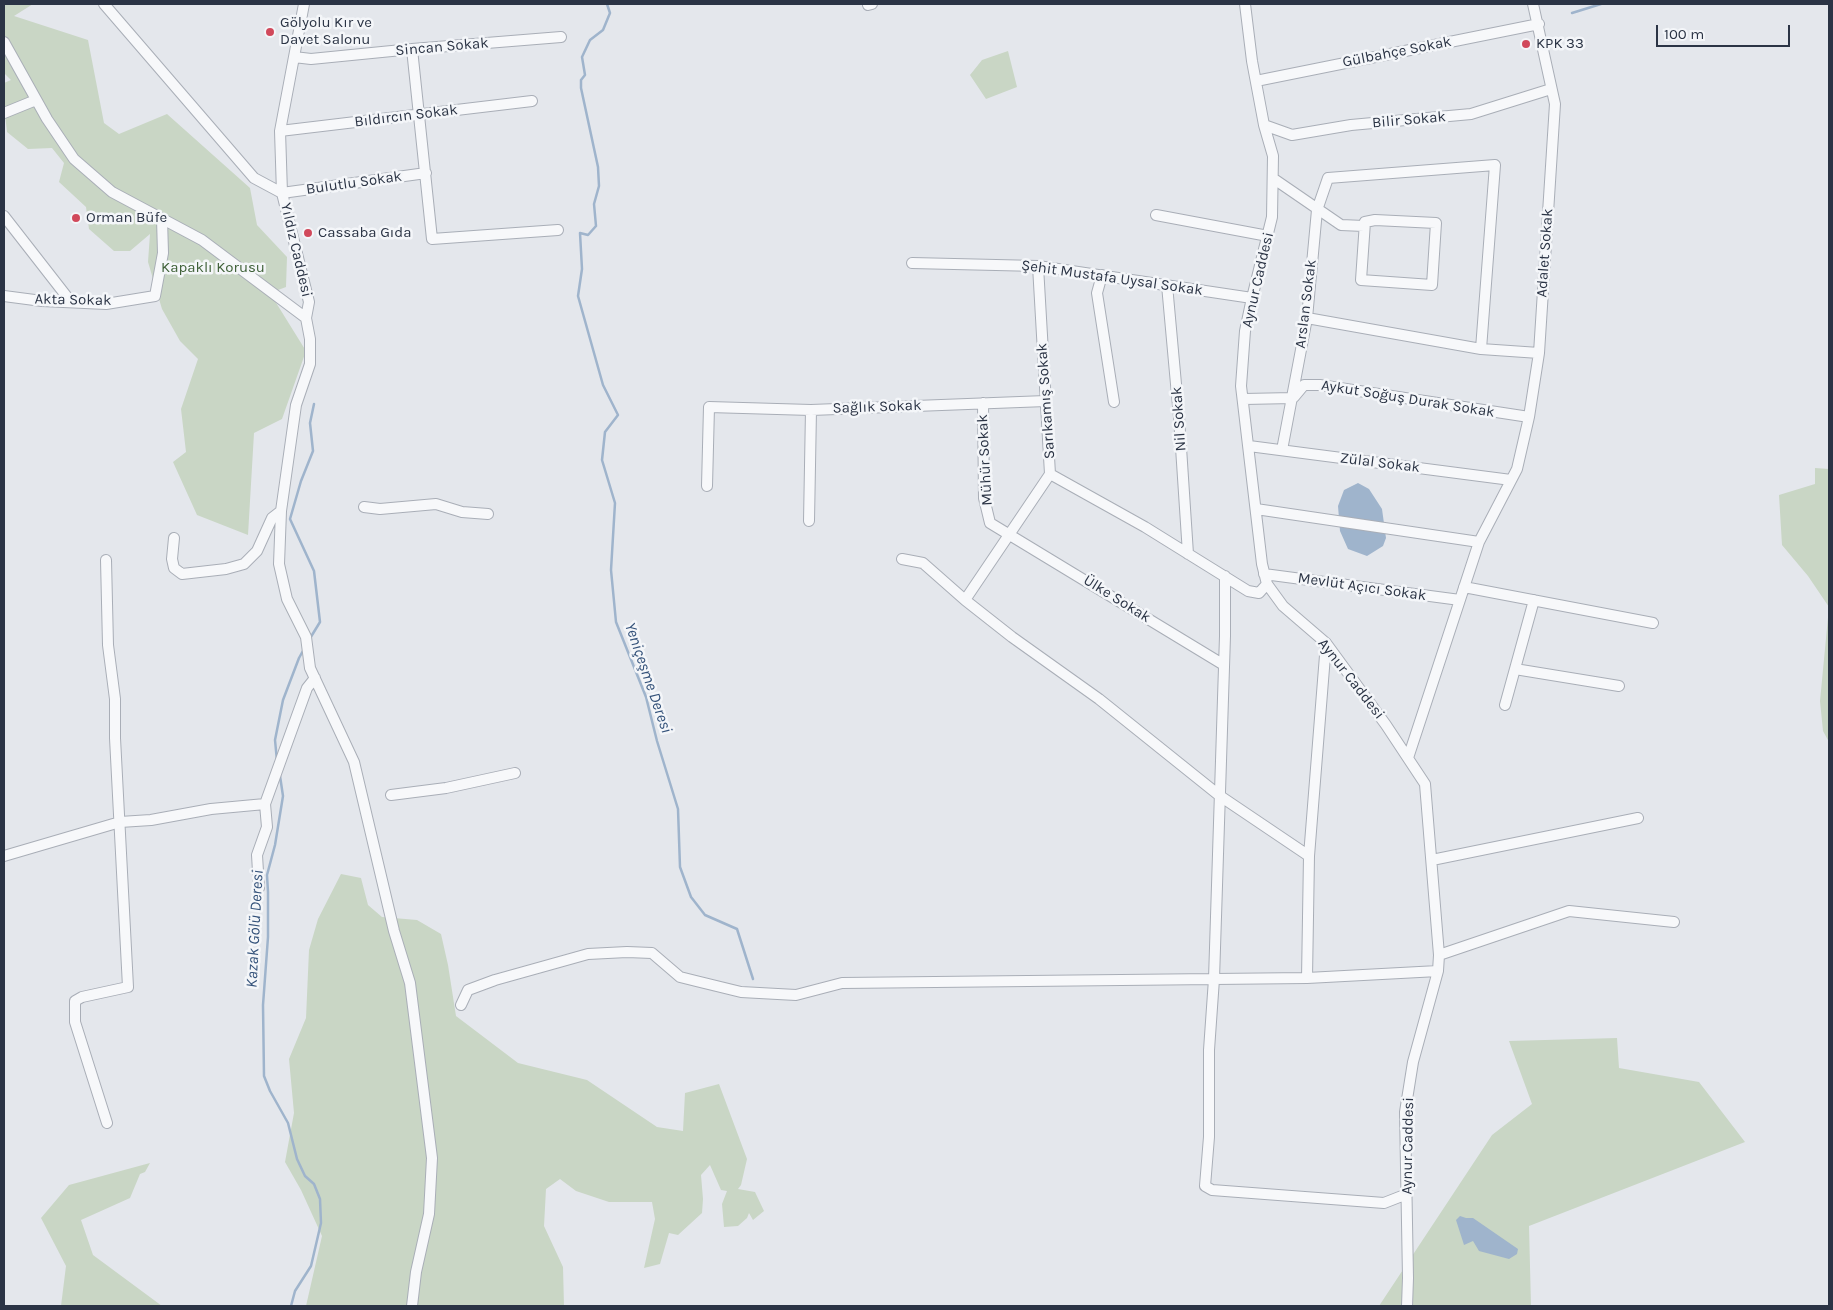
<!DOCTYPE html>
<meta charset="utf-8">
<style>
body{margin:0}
#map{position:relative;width:1833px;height:1310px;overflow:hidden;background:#e4e7ec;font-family:Karla,sans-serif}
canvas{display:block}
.frame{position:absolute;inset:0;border:5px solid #2b3445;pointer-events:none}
.scale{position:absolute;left:1656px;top:25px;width:134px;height:22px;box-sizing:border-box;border:2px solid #2b3445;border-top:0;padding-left:6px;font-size:15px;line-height:18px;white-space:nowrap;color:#2b3445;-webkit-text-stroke:4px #f4f6f9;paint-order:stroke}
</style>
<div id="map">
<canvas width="1833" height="1310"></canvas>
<div class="frame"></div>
<div class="scale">100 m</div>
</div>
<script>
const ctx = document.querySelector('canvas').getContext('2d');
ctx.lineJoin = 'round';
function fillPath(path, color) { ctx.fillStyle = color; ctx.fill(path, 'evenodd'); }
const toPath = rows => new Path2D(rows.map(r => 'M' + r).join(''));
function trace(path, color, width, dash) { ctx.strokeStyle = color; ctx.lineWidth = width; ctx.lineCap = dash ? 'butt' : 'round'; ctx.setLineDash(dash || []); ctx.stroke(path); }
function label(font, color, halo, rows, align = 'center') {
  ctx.font = font + ' Karla,sans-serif'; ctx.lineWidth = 5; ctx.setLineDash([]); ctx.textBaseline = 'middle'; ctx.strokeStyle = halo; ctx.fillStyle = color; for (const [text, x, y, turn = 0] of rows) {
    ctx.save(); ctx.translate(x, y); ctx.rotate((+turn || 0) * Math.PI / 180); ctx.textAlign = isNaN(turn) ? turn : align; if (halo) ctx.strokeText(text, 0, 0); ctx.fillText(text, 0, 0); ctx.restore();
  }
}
const green = toPath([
 [4,4,33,4,14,16,88,40,104,123,119,134,167,114,250,188,257,225,287,257,286,287,270,293,306,351,282,419,254,433,248,535,197,515,173,462,186,452,181,409,198,359,180,341,162,309,148,262,150,234,130,251,114,251,89,229,86,207,59,182,64,163,52,148,28,149,7,132,4,106,4,83,11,80,4,73],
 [1008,51,1017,87,986,99,970,75,982,60],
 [1815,468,1829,469,1829,742,1823,731,1820,701,1829,607,1808,576,1782,545,1779,495,1815,484],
 [341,874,361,878,368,905,382,917,417,920,441,934,448,965,456,1016,518,1063,587,1080,657,1127,683,1131,685,1093,719,1084,747,1159,741,1185,738,1189,755,1192,764,1211,753,1220,749,1213,747,1218,738,1226,724,1227,722,1204,727,1191,721,1190,710,1165,701,1175,703,1199,702,1213,678,1235,669,1233,660,1264,644,1268,655,1219,652,1202,609,1202,576,1191,560,1179,546,1189,544,1226,563,1267,564,1306,306,1306,322,1236,301,1190,285,1162,294,1113,289,1059,306,1018,309,950,318,919],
 [1617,1038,1619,1068,1699,1082,1745,1142,1529,1226,1531,1306,1379,1306,1492,1135,1532,1104,1509,1041],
 [150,1163,145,1172,140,1174,130,1198,81,1220,93,1255,162,1306,61,1306,66,1266,41,1218,69,1185]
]);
const water = toPath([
 [1358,483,1369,489,1382,509,1386,538,1383,546,1367,556,1348,549,1340,531,1338,506,1344,490],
 [1460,1216,1466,1218,1473,1218,1518,1249,1517,1254,1509,1259,1479,1251,1473,1241,1464,1245,1456,1220]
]);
const stream = toPath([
 [607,4,610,13,603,30,590,40,582,57,585,75,581,80,581,88,598,167,599,186,594,204,596,226,588,235,580,233,582,269,578,296,603,385,618,415,605,432,602,460,615,503,611,570,616,622,646,697,657,741,678,809,680,867,691,897,705,915,737,929,753,979],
 [1572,13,1601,4],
 [309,640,320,622,314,571,290,519,301,481,313,451,310,423,314,404],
 [277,761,275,740,283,700,299,658,304,649],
 [280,776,283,796,275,845,267,875,268,892,268,937,263,1005,264,1076,270,1091,288,1123,297,1159,305,1176,314,1184,320,1199,321,1223,311,1266,295,1291,291,1306]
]);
const minor = toPath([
 [104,4,254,178,282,193,426,173],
 [304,4,280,131,282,193,309,302,306,318,310,339,310,364,296,405,281,511,279,564,287,599,306,637,310,668,354,762,394,931,410,983,432,1158,429,1214,416,1272,412,1306],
 [1245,4,1252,61,1264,125,1273,156,1272,217,1252,298,1245,331,1241,386,1262,564,1267,584,1283,606,1326,643,1386,725,1425,784,1439,955,1438,971,1413,1062,1405,1112,1408,1278,1407,1306],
 [868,5,872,4],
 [4,42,47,119,74,159,112,192,202,240,306,318],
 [412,49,432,239,558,230],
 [294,57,311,59,412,49,561,37],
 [1256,81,1539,24],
 [4,113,36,100],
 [1264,125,1292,135,1351,125,1471,114,1551,89],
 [280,131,532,101],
 [1274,179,1341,225,1364,226],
 [1156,215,1268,236],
 [4,216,71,302],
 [1375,220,1436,223,1432,285,1361,280,1365,222,1375,220],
 [912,263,1038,266,1252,298],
 [1102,275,1097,293,1114,402],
 [1167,285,1179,417,1188,554],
 [4,296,42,301,106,304,155,296,163,253,162,219],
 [1481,349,1539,353],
 [1294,397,1304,385,1320,385,1529,417],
 [1244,399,1293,398],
 [983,403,984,498,990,523,1224,665],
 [1249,446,1511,480],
 [1282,450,1307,318,1317,210,1328,178,1495,165,1481,349,1307,318],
 [1050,474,1145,527,1248,591,1259,593,1267,584],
 [707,486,709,407,811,410,1046,401],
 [364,507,380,509,436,504,462,512,488,514],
 [1256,509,1479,542],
 [809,521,811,410],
 [174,538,172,559,174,568,182,574,226,569,244,564,257,551,272,518,281,511],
 [902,559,923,563,965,600,1012,637,1099,699,1220,796,1309,856],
 [106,560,108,645,115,699,115,738,128,987,82,997,75,1001,75,1022,107,1123],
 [1264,574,1460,600],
 [1225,576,1225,636,1214,979,1209,1050,1209,1137,1205,1186,1212,1190,1384,1203,1407,1194],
 [1464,587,1653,623],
 [965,600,1050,474,1038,266],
 [1515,669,1619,686],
 [1505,705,1534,600],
 [1408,758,1479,542,1517,469,1529,417,1539,353,1555,104,1533,4],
 [391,795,446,788,515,773],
 [4,856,120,822,151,820,211,809,265,804],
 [1432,860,1638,818],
 [259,888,257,855,267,827,265,804,307,688,315,678],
 [1439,955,1569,911,1674,922],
 [1307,978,1309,856,1326,643],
 [461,1005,468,990,495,980,588,954,627,952,652,953,680,977,696,981,741,992,796,995,842,983,1307,978,1438,971]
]);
const markers = [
 [270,32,5,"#d1495b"],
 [1526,44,5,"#d1495b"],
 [76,218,5,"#d1495b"],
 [308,233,5,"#d1495b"]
];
const poiNames = [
 ["Gölyolu Kır ve",280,23],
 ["Davet Salonu",280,40],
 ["KPK 33",1536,44],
 ["Orman Büfe",86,218],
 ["Cassaba Gıda",318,233]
];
const streetNames = [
 ["Sincan Sokak",442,47,-5],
 ["Gülbahçe Sokak",1397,52,-11],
 ["Bıldırcın Sokak",406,116,-7],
 ["Bilir Sokak",1409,120,-5],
 ["Bulutlu Sokak",354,183,-8],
 ["Yıldız Caddesi",296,250,77],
 ["Adalet Sokak",1545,253,-86],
 ["Şehit Mustafa Uysal Sokak",1112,278,8],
 ["Aynur Caddesi",1258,280,-77],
 ["Akta Sokak",73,300,1],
 ["Arslan Sokak",1306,304,-83],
 ["Aykut Soğuş Durak Sokak",1408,399,9],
 ["Sarıkamış Sokak",1046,401,-94],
 ["Sağlık Sokak",877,407,-2],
 ["Nil Sokak",1179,419,-94],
 ["Mühür Sokak",985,460,-93],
 ["Zülal Sokak",1380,463,7],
 ["Mevlüt Açıcı Sokak",1362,587,8],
 ["Ülke Sokak",1117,599,32],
 ["Aynur Caddesi",1351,679,52],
 ["Aynur Caddesi",1408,1146,-89]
];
const parkNames = [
 ["Kapaklı Korusu",213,268]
];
const waterNames = [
 ["Yeniçeşme Deresi",648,678,71],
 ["Kazak Gölü Deresi",255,929,-87]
];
fillPath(green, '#c9d6c5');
fillPath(water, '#9fb4cc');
trace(stream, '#9fb4cc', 2.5);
trace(minor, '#a9aeb7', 12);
trace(minor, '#f7f8fa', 10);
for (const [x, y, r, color] of markers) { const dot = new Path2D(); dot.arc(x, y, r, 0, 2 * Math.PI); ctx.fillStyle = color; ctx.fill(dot); trace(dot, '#f4f6f9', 2); }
label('15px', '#2b3445', '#f4f6f9', poiNames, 'left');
label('15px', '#2b3445', '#f4f6f9', streetNames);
label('15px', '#3f6138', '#f4f6f9', parkNames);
label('italic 16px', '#34527a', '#f4f6f9', waterNames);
</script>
